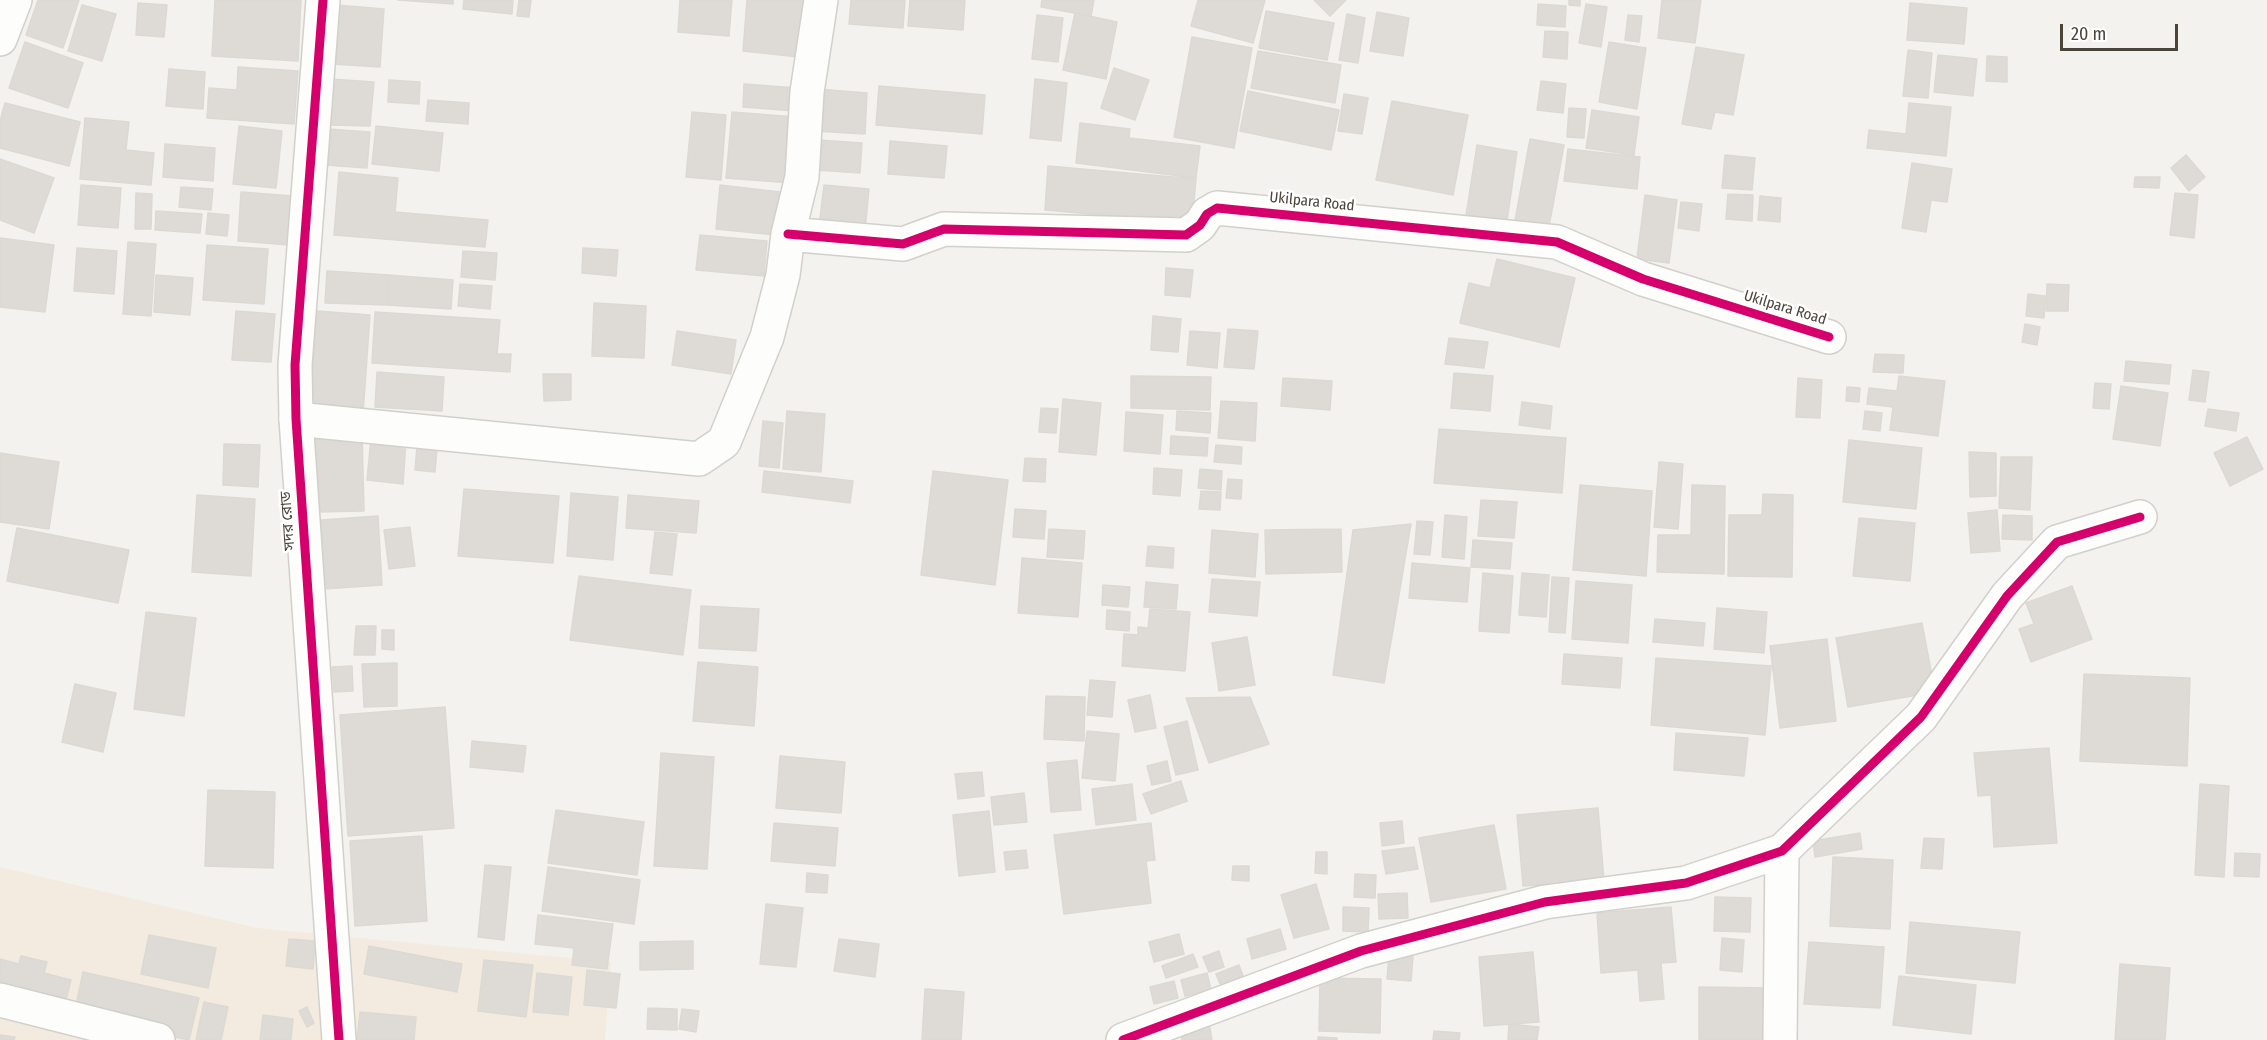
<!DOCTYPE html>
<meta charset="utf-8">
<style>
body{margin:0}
#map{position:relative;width:2267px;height:1040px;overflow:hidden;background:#f4f2ee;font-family:"Fira Sans Condensed",sans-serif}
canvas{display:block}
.scale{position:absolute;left:2060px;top:24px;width:118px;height:27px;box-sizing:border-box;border:3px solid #4b4439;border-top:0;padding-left:8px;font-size:18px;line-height:21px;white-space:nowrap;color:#4b4439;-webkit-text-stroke:4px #fff;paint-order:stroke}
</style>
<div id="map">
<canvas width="2267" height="1040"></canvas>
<div class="scale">20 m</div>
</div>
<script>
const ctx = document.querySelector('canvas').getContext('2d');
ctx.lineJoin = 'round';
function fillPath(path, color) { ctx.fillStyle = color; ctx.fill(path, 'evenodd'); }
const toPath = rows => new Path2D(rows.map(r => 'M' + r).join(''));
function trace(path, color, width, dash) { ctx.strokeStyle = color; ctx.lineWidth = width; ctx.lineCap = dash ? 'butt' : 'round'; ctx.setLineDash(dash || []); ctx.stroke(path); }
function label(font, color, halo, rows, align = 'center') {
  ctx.font = font + ' "Fira Sans Condensed","Noto Sans Bengali",sans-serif'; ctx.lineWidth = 5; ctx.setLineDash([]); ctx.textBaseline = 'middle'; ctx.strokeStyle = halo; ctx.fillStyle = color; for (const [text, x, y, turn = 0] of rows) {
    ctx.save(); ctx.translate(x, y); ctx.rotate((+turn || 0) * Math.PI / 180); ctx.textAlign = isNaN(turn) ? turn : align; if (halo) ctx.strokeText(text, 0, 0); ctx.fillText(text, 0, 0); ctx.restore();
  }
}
const commercial = toPath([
 [0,867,257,928,611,962,605,1040,0,1040]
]);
const building = toPath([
 [38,0,79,0,63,48,26,35,38,0],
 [215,0,301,0,298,61,212,56,215,0],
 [398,0,453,0,453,4,398,0],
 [464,0,513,0,512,14,463,9,464,0],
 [519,0,531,0,529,17,517,16,519,0],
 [680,0,732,0,729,36,678,32,680,0],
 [747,0,804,0,799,57,743,51,747,0],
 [851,0,905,0,903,28,849,24,851,0],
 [910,0,965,0,963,30,908,26,910,0],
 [1042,0,1094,0,1091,16,1041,7,1042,0],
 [1198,0,1265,0,1253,43,1191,26,1198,0],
 [1314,0,1346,0,1330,16,1314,0],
 [1569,0,1580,0,1580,6,1569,5,1569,0],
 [1662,0,1701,0,1695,43,1658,38,1662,0],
 [138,3,167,5,164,37,136,35,138,3],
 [1910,3,1967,8,1964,44,1907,40,1910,3],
 [1538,4,1566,6,1565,27,1537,25,1538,4],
 [1586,4,1607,7,1601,47,1579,43,1586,4],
 [82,5,116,14,102,61,68,51,82,5],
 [336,5,384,9,380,67,332,64,336,5],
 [1266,11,1334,23,1327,60,1259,48,1266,11],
 [1377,12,1409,18,1403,56,1370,51,1377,12],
 [1075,13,1117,22,1106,79,1063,70,1075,13],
 [1347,14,1365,18,1358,63,1339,60,1347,14],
 [1037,15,1063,18,1058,62,1032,59,1037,15],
 [1628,15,1642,16,1639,42,1625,40,1628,15],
 [1545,31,1568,32,1567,59,1543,57,1545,31],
 [1192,37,1252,48,1234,148,1174,137,1192,37],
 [25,42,83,63,68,108,9,88,25,42],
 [1609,42,1646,48,1637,109,1599,102,1609,42],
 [1696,47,1744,55,1733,115,1715,112,1711,129,1682,124,1696,47],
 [1908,50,1932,53,1928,98,1903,96,1908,50],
 [1258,51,1341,65,1335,103,1251,88,1258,51],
 [1938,55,1977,59,1973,96,1934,92,1938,55],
 [1987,56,2007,57,2007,82,1986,81,1987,56],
 [238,67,298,71,294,124,207,118,209,88,237,90,238,67],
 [1114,68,1149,80,1135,120,1101,108,1114,68],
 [169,69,205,72,203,109,166,106,169,69],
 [331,79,374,82,370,126,328,125,331,79],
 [1035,79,1067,83,1061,141,1030,138,1035,79],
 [389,80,420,82,419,104,388,102,389,80],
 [1541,81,1566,84,1563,113,1537,110,1541,81],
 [744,84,797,88,795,111,743,107,744,84],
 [879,86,985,95,982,134,876,125,879,86],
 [818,89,867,93,865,134,814,131,818,89],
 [1248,91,1339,110,1331,150,1240,131,1248,91],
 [1344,94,1368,98,1362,134,1338,131,1344,94],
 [428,100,469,103,468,124,426,121,428,100],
 [1392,101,1468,115,1453,195,1376,180,1392,101],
 [5,103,80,122,69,166,0,148,0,121,5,103],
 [1909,103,1951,107,1946,156,1867,148,1869,130,1906,134,1909,103],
 [1569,108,1586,109,1584,138,1567,137,1569,108],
 [1592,110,1639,117,1634,155,1586,148,1592,110],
 [692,112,726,115,721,180,686,177,692,112],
 [732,112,796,117,791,183,726,178,732,112],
 [85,118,129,122,126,150,154,153,151,185,80,179,85,118],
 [1080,123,1130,129,1129,138,1200,146,1196,178,1076,163,1080,123],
 [239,126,282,131,276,188,233,184,239,126],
 [376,126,443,133,439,171,372,164,376,126],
 [327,129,370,132,367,168,325,165,327,129],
 [1530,139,1564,145,1548,232,1514,226,1530,139],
 [818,140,862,143,860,173,816,170,818,140],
 [890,141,947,146,944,178,888,174,890,141],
 [165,144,215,148,213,181,163,177,165,144],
 [1477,145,1517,152,1507,221,1466,215,1477,145],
 [1568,149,1640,157,1637,189,1564,181,1568,149],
 [1725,155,1755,158,1752,190,1722,188,1725,155],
 [2186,155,2205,177,2189,191,2171,168,2186,155],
 [0,159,54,178,34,233,0,220,0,159],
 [1912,163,1952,169,1947,202,1931,200,1926,232,1902,228,1912,163],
 [1048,166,1196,179,1192,223,1045,210,1048,166],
 [339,172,398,178,395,212,488,220,485,247,334,235,339,172],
 [2135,177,2160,177,2159,188,2134,187,2135,177],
 [81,185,121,188,118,228,78,225,81,185],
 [720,185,780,192,776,235,716,229,720,185],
 [824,185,869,189,865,231,819,227,824,185],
 [181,187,213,189,211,210,179,207,181,187],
 [241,192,306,197,302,246,238,241,241,192],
 [136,193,152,194,151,229,135,229,136,193],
 [2175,193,2198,195,2194,238,2170,235,2175,193],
 [1728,194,1753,195,1752,221,1726,219,1728,194],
 [1645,195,1677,200,1669,263,1637,259,1645,195],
 [1760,196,1781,198,1780,222,1758,220,1760,196],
 [1681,202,1702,204,1699,231,1678,228,1681,202],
 [156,211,202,214,200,233,155,230,156,211],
 [208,213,229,215,227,236,206,234,208,213],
 [700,235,767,241,764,276,696,270,700,235],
 [0,238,54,245,45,312,0,307,0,238],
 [128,242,156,244,151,316,123,314,128,242],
 [207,245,268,249,264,304,203,300,207,245],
 [77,248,117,251,114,294,74,291,77,248],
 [583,248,618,250,616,276,582,273,583,248],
 [463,251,497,253,495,280,461,277,463,251],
 [1497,259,1575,278,1559,347,1460,323,1469,283,1490,288,1497,259],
 [1166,268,1193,270,1190,297,1165,295,1166,268],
 [327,271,389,275,387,305,325,303,327,271],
 [156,275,193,278,190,315,154,312,156,275],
 [389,275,453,280,451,309,387,305,389,275],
 [460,284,492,286,490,309,458,306,460,284],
 [2047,284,2069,285,2068,311,2046,311,2047,284],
 [2028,294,2045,296,2044,318,2026,316,2028,294],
 [594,303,646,306,644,358,592,356,594,303],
 [236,311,275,314,271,362,232,360,236,311],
 [317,311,370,315,363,413,310,409,317,311],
 [375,312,500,320,497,354,511,354,510,372,372,363,375,312],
 [1153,316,1181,319,1178,352,1151,350,1153,316],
 [2025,324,2040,327,2037,345,2022,342,2025,324],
 [1228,329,1258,331,1254,369,1224,367,1228,329],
 [677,331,736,340,731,374,672,365,677,331],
 [1190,331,1220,333,1217,368,1187,365,1190,331],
 [1449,338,1488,342,1484,368,1445,364,1449,338],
 [1875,354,1904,355,1903,373,1873,372,1875,354],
 [2126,361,2171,365,2169,384,2124,381,2126,361],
 [2193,370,2209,372,2205,402,2189,400,2193,370],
 [377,372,444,377,442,411,375,407,377,372],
 [1454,373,1493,376,1490,411,1451,408,1454,373],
 [543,374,571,374,571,400,544,401,543,374],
 [1131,376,1211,377,1210,410,1131,408,1131,376],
 [1899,376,1945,381,1938,436,1890,430,1893,407,1867,404,1869,388,1897,391,1899,376],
 [1283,378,1332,381,1330,410,1281,406,1283,378],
 [1798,378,1822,380,1820,418,1796,417,1798,378],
 [2095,383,2111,384,2109,409,2093,408,2095,383],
 [2121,386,2168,393,2160,446,2113,439,2121,386],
 [1847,387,1860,388,1859,402,1846,401,1847,387],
 [1063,399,1101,403,1096,455,1059,452,1063,399],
 [1221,401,1257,403,1255,441,1218,438,1221,401],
 [1522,402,1552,406,1550,429,1519,425,1522,402],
 [1041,408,1058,409,1056,433,1039,432,1041,408],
 [2208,409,2239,413,2236,431,2205,426,2208,409],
 [787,411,825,414,821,472,783,469,787,411],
 [1177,411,1211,413,1210,433,1176,430,1177,411],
 [1865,411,1882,413,1880,431,1863,429,1865,411],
 [1126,412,1163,415,1160,454,1124,451,1126,412],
 [763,421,783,423,779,468,759,466,763,421],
 [1439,429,1566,438,1562,493,1434,483,1439,429],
 [362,433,364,511,317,512,315,434,362,433],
 [418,435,438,437,435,472,415,470,418,435],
 [1171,436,1208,438,1207,456,1170,454,1171,436],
 [2247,437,2263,469,2230,486,2214,453,2247,437],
 [371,438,406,441,403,484,367,480,371,438],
 [1849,440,1922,448,1916,509,1843,502,1849,440],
 [224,444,260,445,258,487,223,485,224,444],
 [1216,445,1242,447,1241,464,1214,462,1216,445],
 [1969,452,1996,453,1996,496,1970,497,1969,452],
 [0,453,59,462,49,529,0,522,0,453],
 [2001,457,2032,457,2030,510,1999,508,2001,457],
 [1025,458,1046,459,1045,482,1023,481,1025,458],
 [1659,462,1683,464,1678,529,1654,527,1659,462],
 [1154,468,1182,470,1180,496,1153,494,1154,468],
 [1200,469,1222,471,1221,490,1198,488,1200,469],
 [764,471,853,481,850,503,762,492,764,471],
 [933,471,1008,480,995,585,921,575,933,471],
 [1228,479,1242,480,1241,499,1226,498,1228,479],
 [1580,485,1652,491,1646,576,1573,570,1580,485],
 [1692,485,1725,486,1724,574,1657,572,1658,535,1691,535,1692,485],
 [464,489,559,496,553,563,458,556,464,489],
 [1201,491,1221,492,1220,510,1199,509,1201,491],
 [571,493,618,497,613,560,567,556,571,493],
 [1763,494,1793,495,1792,577,1728,576,1729,515,1762,515,1763,494],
 [197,495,255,499,251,576,192,572,197,495],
 [628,495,699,501,696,533,626,528,628,495],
 [1481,500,1517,502,1514,538,1478,536,1481,500],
 [1015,509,1046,511,1044,539,1013,537,1015,509],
 [1997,510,2000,551,1971,553,1968,513,1997,510],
 [1445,515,1467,517,1464,559,1442,557,1445,515],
 [2003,515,2032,516,2032,540,2002,539,2003,515],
 [378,516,382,585,324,589,321,520,378,516],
 [1859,518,1915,523,1910,581,1853,576,1859,518],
 [1417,521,1433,522,1430,555,1414,554,1417,521],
 [1411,524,1384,683,1333,675,1353,530,1411,524],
 [410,527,415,566,389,569,384,530,410,527],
 [17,528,129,550,118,603,7,581,17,528],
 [1049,529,1085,531,1083,559,1047,557,1049,529],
 [1341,529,1342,572,1266,574,1265,530,1341,529],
 [1212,530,1258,534,1255,577,1209,573,1212,530],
 [655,532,677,534,672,575,650,573,655,532],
 [1473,540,1512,543,1510,569,1471,567,1473,540],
 [1148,546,1174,548,1173,568,1146,566,1148,546],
 [1022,558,1082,563,1078,617,1018,613,1022,558],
 [1412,563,1470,568,1467,602,1409,598,1412,563],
 [1483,573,1513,576,1509,633,1479,631,1483,573],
 [1522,573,1549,575,1546,617,1519,615,1522,573],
 [579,576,691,590,683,655,570,640,579,576],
 [1552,577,1569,578,1565,633,1549,632,1552,577],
 [1212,579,1260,582,1257,616,1209,612,1212,579],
 [1576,581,1632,585,1628,643,1572,639,1576,581],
 [1146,582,1178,585,1176,609,1144,607,1146,582],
 [1103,585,1130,587,1128,607,1102,605,1103,585],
 [2072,586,2092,639,2031,662,2019,629,2034,624,2026,603,2072,586],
 [701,606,759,609,756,651,699,648,701,606],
 [1717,608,1767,612,1764,653,1714,649,1717,608],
 [1150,609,1190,612,1185,671,1122,666,1124,634,1138,635,1138,627,1148,628,1150,609],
 [1107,610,1130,612,1129,631,1106,629,1107,610],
 [146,612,196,618,184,716,134,709,146,612],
 [1655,619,1705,623,1703,646,1653,642,1655,619],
 [1922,623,1935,692,1848,707,1836,638,1922,623],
 [356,626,376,626,375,655,354,655,356,626],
 [382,630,394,630,394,650,382,649,382,630],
 [1247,637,1255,685,1219,691,1212,643,1247,637],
 [1827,639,1836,721,1780,728,1770,646,1827,639],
 [1564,654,1622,658,1620,688,1562,684,1564,654],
 [1656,658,1771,666,1765,735,1651,725,1656,658],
 [698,662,758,667,754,726,693,721,698,662],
 [397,663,397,706,364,707,362,664,397,663],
 [352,666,353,691,334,692,332,667,352,666],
 [2084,674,2190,678,2187,766,2080,761,2084,674],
 [1090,680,1115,682,1112,717,1087,715,1090,680],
 [75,684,116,693,103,752,62,742,75,684],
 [1150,695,1156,728,1135,732,1128,700,1150,695],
 [1046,696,1085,697,1084,741,1044,739,1046,696],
 [1250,697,1269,744,1209,763,1186,698,1250,697],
 [445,707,454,828,348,836,340,715,445,707],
 [1187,721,1198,770,1176,775,1164,727,1187,721],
 [1087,731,1119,734,1115,781,1082,778,1087,731],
 [1676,733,1748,738,1744,776,1674,770,1676,733],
 [472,741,526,746,523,772,470,767,472,741],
 [2049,748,2057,843,1994,847,1991,795,1978,796,1974,753,2049,748],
 [661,753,714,757,707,869,654,866,661,753],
 [780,756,845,762,841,813,776,808,780,756],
 [1077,760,1081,810,1051,812,1047,763,1077,760],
 [1167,761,1171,781,1152,785,1147,766,1167,761],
 [982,772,984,796,958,799,955,774,982,772],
 [1181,781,1187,801,1151,814,1143,794,1181,781],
 [1132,784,1136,820,1096,825,1092,789,1132,784],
 [2200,784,2229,786,2224,877,2195,875,2200,784],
 [208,790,275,792,273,868,205,866,208,790],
 [1024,793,1027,822,994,825,991,797,1024,793],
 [1598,808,1604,880,1523,886,1517,815,1598,808],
 [556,810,644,822,637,875,548,863,556,810],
 [989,811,995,872,959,876,953,815,989,811],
 [1402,821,1404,843,1382,846,1380,823,1402,821],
 [774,823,838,828,835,866,771,861,774,823],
 [1151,823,1155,860,1146,861,1151,903,1064,914,1054,835,1151,823],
 [1494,825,1506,889,1431,902,1419,838,1494,825],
 [1860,833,1862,849,1815,857,1813,841,1860,833],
 [422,836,427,921,355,926,350,841,422,836],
 [1924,838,1944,839,1942,869,1921,868,1924,838],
 [1414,847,1418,869,1386,874,1382,851,1414,847],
 [1026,850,1028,868,1006,870,1004,852,1026,850],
 [1316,852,1327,852,1327,874,1315,873,1316,852],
 [2235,853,2260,854,2259,877,2234,876,2235,853],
 [1833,857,1893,860,1890,929,1830,926,1833,857],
 [485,865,511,867,504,940,478,937,485,865],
 [1233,866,1249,866,1249,881,1232,880,1233,866],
 [548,867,640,880,634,924,542,911,548,867],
 [807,873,828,875,827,893,806,892,807,873],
 [1355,874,1376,875,1375,898,1354,897,1355,874],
 [1316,884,1329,929,1294,938,1281,895,1316,884],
 [1407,893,1408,918,1379,919,1378,894,1407,893],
 [1715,897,1751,898,1750,932,1714,931,1715,897],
 [766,904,803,908,796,967,760,964,766,904],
 [1343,907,1369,908,1368,932,1343,931,1343,907],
 [1671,907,1676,962,1661,963,1664,999,1640,1001,1638,970,1601,973,1597,913,1671,907],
 [538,915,613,924,607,969,572,965,574,948,535,944,538,915],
 [1910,922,2020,932,2015,983,1906,973,1910,922],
 [1280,929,1286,949,1252,959,1247,939,1280,929],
 [1179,934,1184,954,1154,962,1149,942,1179,934],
 [149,935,216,948,208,988,141,974,149,935],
 [1722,938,1744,940,1742,972,1720,970,1722,938],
 [289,939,315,941,313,969,286,966,289,939],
 [839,939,879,944,875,977,834,971,839,939],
 [693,941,693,969,640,970,640,942,693,941],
 [1809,942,1884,947,1880,1008,1804,1004,1809,942],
 [369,946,462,964,457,992,364,974,369,946],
 [1219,951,1224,967,1209,972,1203,957,1219,951],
 [1533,952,1539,1022,1484,1026,1479,957,1533,952],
 [1193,954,1198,967,1166,978,1162,966,1193,954],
 [1389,955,1413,957,1411,981,1387,979,1389,955],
 [21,956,47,962,44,973,71,980,64,1008,0,991,0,959,19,964,21,956],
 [484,960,533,965,526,1017,478,1011,484,960],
 [2120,964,2170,968,2165,1040,2115,1040,2120,964],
 [1239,965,1243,976,1220,984,1216,974,1239,965],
 [587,970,620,974,616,1008,584,1005,587,970],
 [83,972,199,998,189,1040,74,1015,83,972],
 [537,973,572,977,568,1015,533,1012,537,973],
 [1207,973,1211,990,1185,996,1181,980,1207,973],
 [1899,976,1976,985,1971,1034,1893,1025,1899,976],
 [1320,978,1381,979,1380,1033,1319,1031,1320,978],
 [1174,981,1178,998,1154,1004,1150,987,1174,981],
 [1699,987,1773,988,1772,1040,1699,1040,1699,987],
 [925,989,964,992,961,1040,922,1040,925,989],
 [204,1002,228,1007,221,1040,196,1040,204,1002],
 [307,1007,314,1023,307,1027,299,1011,307,1007],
 [648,1008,677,1009,677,1030,647,1029,648,1008],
 [682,1009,699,1011,696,1032,679,1029,682,1009],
 [360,1012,416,1017,414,1040,357,1040,360,1012],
 [263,1015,293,1019,291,1040,260,1040,263,1015],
 [1209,1022,1212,1040,1182,1040,1180,1026,1209,1022],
 [1509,1024,1539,1027,1537,1040,1508,1040,1509,1024],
 [1434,1031,1460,1033,1459,1040,1433,1040,1434,1031],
 [0,1035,15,1037,14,1040,0,1040,0,1035],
 [1318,1037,1337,1038,1337,1040,1318,1040,1318,1037]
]);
const minor = toPath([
 [0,39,15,0],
 [788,234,903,244,944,229,1186,235,1200,225,1207,214,1217,208,1557,242,1643,279,1829,337],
 [296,419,699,459,724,442,767,337,783,275,788,234,802,177,807,92,821,0],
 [0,1000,158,1040],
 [1123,1040,1361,951,1545,902,1686,883,1782,851,1921,717,2007,596,2057,542,2140,517],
 [1780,1040,1782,851]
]);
const tertiary = toPath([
 [323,0,295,365,296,419,339,1040]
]);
const cycleway = toPath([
 [323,0,295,365,296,419,339,1040],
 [788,234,903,244,944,229,1186,235,1200,225,1207,214,1217,208,1557,242,1643,279,1829,337],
 [1123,1040,1361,951,1545,902,1686,883,1782,851,1921,717,2007,596,2057,542,2140,517]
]);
const streetNames = [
 ["Ukilpara Road",1312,202,6],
 ["Ukilpara Road",1785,308,17],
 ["সদর রোড",288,521,-94]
];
fillPath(commercial, '#f3ebdf');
fillPath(building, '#dedbd6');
trace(building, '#dcd9d4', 1.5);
trace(minor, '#d2d0cb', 36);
trace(tertiary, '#d2d0cb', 36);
trace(minor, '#fdfdfc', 33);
trace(tertiary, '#fdfdfc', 33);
trace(cycleway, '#d6006c', 9);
label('15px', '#4b4439', '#fff', streetNames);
</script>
